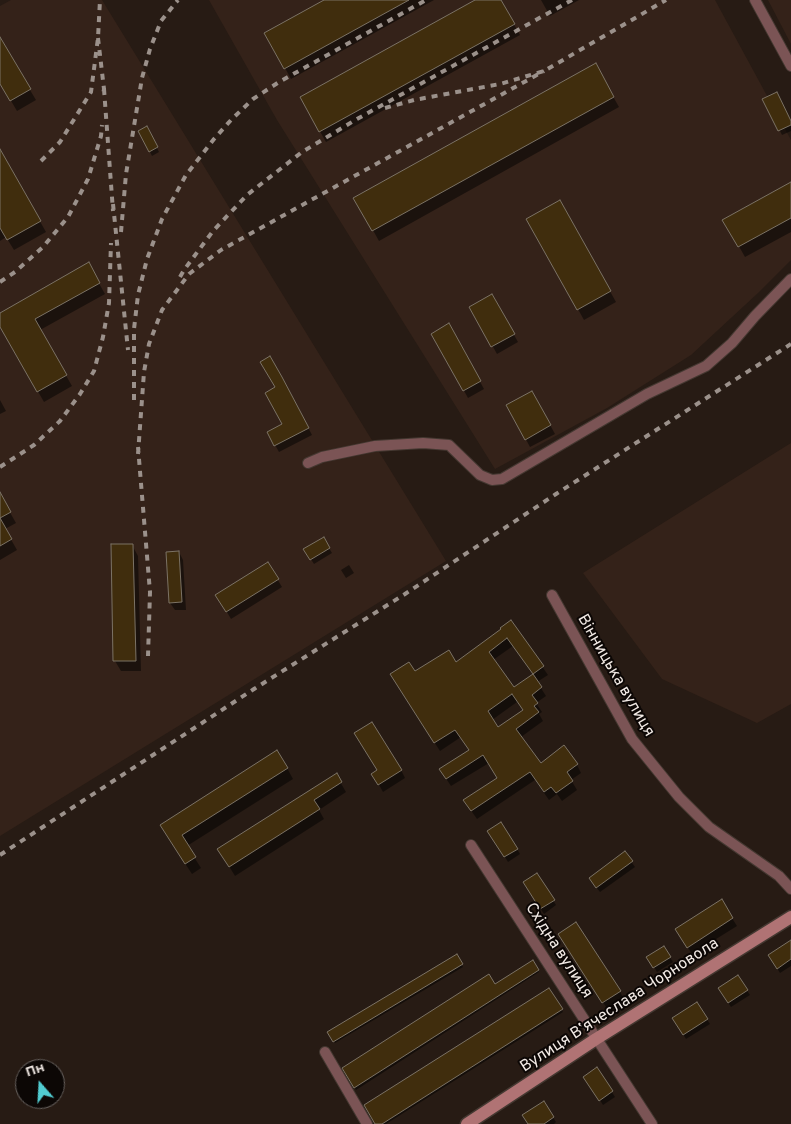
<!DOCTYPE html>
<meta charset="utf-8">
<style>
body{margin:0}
#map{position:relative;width:791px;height:1124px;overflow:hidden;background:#271b14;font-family:Overpass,sans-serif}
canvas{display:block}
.north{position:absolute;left:15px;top:1059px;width:50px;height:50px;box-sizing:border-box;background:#0c0705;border:1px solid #68625f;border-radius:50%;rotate:341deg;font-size:14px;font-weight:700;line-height:20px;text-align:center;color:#f3ebe6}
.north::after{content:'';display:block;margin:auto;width:18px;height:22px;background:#51ccd1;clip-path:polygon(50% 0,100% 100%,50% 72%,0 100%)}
</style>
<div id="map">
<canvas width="791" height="1124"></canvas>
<div class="north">Пн</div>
</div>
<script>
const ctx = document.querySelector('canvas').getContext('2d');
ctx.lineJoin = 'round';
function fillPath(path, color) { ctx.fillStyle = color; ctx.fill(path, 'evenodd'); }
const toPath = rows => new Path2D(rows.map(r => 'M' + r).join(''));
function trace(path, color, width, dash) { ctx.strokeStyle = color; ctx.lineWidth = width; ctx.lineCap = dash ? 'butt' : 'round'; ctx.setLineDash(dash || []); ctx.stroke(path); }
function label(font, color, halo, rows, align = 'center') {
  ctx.font = font + ' Overpass,sans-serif'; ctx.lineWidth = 4; ctx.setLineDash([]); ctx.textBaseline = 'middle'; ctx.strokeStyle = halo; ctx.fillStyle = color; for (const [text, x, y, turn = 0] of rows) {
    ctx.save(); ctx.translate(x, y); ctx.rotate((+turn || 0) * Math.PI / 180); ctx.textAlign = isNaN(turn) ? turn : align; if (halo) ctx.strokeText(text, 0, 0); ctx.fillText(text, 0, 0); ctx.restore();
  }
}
const built = toPath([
 [11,0,102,0,446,561,0,836,0,6],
 [209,0,715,0,791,140,791,260,758,293,691,355,607,408,495,469,277,120],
 [768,0,791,0,791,44],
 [791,443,791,704,757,723,662,679,583,573]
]);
const shadow = toPath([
 [326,0,434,0,291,79,266,33],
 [478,0,500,0,520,35,326,142,301,98],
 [541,0,579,0,550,16],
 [0,40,36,100,17,111,0,82],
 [595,65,619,107,379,241,355,198],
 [764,99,791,123,791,131,782,135],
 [147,128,159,152,152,156,140,132],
 [0,151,46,232,14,250,6,237,0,241],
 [791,183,791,232,745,257,724,220],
 [560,202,616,302,584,320,528,219],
 [88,264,105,294,40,330,72,386,44,402,0,325,0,314],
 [492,296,518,342,497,354,471,307],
 [449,325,484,389,468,398,433,334],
 [286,385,312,435,279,452,268,432,283,424],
 [532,392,555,434,530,447,508,406],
 [0,400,6,411,0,414],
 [0,495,16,523,5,529,17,550,0,560],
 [323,538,332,553,314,564,305,550],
 [132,545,138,556,141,671,121,671,115,661],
 [179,552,183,560,186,610,175,610,170,603],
 [268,564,282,587,231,619,217,595],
 [349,565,354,573,346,578,341,570],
 [511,622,548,675,537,682,546,696,536,703,542,712,539,714,543,721,521,737,541,765,577,765,581,773,571,780,577,790,562,801,557,794,549,800,535,780,477,819,470,809,498,778,489,763,451,786,445,777,470,751,461,737,440,751,396,683,415,673,456,663,502,630],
 [513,646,534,675,514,689,493,660],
 [517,702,524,711,498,729,492,720],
 [287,768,293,779,187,846,201,868,192,874,167,836],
 [401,770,405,778,383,792,373,774,378,771],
 [336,775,346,792,319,810,324,819,235,876,224,858],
 [501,823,520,854,508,862,489,831],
 [625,853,635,867,600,892,593,883],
 [537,875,556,905,544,914,524,883],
 [721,901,737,926,692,954,681,937],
 [791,941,791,966,780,973,769,955],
 [564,942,620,992,624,999,608,1010],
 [663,947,673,962,657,972,648,957],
 [456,956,463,967,335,1043,329,1032],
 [533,961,539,972,356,1090,344,1069,495,986],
 [738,977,750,995,731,1007,719,989],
 [549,990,563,1012,386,1124,376,1124],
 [696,1003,710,1024,686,1039,673,1018],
 [597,1069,615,1097,603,1105,585,1077],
 [543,1103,556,1122,554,1124,529,1124]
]);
const building = toPath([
 [324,0,409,0,284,69,264,33,324,0],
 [475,0,501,0,515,24,319,132,300,97,475,0],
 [0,37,31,89,10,101,0,84,0,37],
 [596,63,614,97,372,231,353,198,596,63],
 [777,92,791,121,791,125,778,131,762,99,777,92],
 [147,126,158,147,149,152,138,131,147,126],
 [0,149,41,221,7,240,0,228,0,149],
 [791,182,791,218,738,247,722,220,791,182],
 [560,200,611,291,577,310,526,219,560,200],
 [89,262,100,283,35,319,67,375,37,392,0,327,0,313,89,262],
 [492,294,515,334,491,347,469,307,492,294],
 [449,323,481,381,463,391,431,334,449,323],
 [270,356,282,377,309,428,274,446,267,432,282,424,265,393,275,387,260,362,270,356],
 [532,391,551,425,525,440,506,405,532,391],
 [0,492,11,512,0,518,0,492],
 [0,518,12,539,0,546,0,518],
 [324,537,330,548,310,560,303,549,324,537],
 [111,544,133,544,136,661,113,661,111,544],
 [179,551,182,602,169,603,166,552,179,551],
 [268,562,279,579,226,612,215,595,268,562],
 [511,620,544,666,533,674,542,687,532,695,538,703,534,706,539,712,516,729,541,763,564,745,578,764,567,772,573,781,556,793,551,787,544,792,530,772,471,811,463,800,497,778,483,755,446,779,439,769,469,750,455,730,434,743,390,674,409,662,415,671,449,650,456,662,501,629,500,628,511,620],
 [507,638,533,674,514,687,489,652,507,638],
 [512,694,523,710,498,727,488,711,512,694],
 [372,722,402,770,378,785,371,774,377,770,354,733,372,722],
 [277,750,288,768,182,835,196,857,185,864,160,825,277,750],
 [337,773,342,782,314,800,320,809,229,867,217,849,337,773],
 [501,822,518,849,504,857,487,831,501,822],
 [625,851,633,861,596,888,589,878,625,851],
 [537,873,555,900,540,909,523,882,537,873],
 [722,899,733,918,687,948,675,929,722,899],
 [576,922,621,991,602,1003,558,934,576,922],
 [791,940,791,959,777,969,768,955,791,940],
 [664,946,671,957,653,968,646,957,664,946],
 [457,954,463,964,333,1042,327,1032,457,954],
 [533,960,539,970,354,1088,342,1068,489,974,495,984,533,960],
 [738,975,748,990,728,1003,718,988,738,975],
 [549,988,563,1009,382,1124,375,1124,364,1105,549,988],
 [697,1002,708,1019,683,1035,672,1018,697,1002],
 [597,1067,613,1091,599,1101,583,1077,597,1067],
 [544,1101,554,1117,544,1124,528,1124,522,1115,544,1101]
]);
const street = toPath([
 [755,0,791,66],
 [308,463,322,457,375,446,423,443,449,445,480,475,492,480,502,479,647,394,706,366,732,343,755,316,791,279],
 [552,595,632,739,679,797,709,827,779,876,791,889],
 [471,845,652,1124],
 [325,1052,367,1124]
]);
const secondary = toPath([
 [467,1124,596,1039,791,917]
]);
const rail = toPath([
 [98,38,104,89,103,95],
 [104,89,113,211],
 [385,108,414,100,500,84,544,71,666,0],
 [41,161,60,142,91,92,98,38,100,0],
 [113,204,128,350],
 [121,232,126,174,142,78,150,49,161,21,178,0],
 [180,277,184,270,213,231,247,195,302,152,357,119,572,0],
 [0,282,15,272,43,247,68,217,88,179,101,136,102,125],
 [134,400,134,329,138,295,147,259,162,219,186,175,214,139,231,120,253,99,279,82,426,0],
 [138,447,150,592,148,656],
 [138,454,144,372,149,344,162,310,189,274,221,250,544,71],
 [0,467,34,445,60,421,80,394,94,371,103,337,109,303,111,243],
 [0,855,254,689,405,594,556,494,791,344]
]);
const streetNames = [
 ["Вінницька вулиця",615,676,60],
 ["Східна вулиця",558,951,57],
 ["Вулиця Вʼячеслава Чорновола",620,1006,-33]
];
fillPath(built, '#342219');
fillPath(shadow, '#0007');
fillPath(building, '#402d0d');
trace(building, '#7b7265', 1);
trace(street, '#443831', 12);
trace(secondary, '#443831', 15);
trace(street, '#7b5455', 10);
trace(secondary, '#b07374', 12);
trace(rail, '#9b918b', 4, [6, 6]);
label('16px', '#f3ebe6', '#0c0705', streetNames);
</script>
